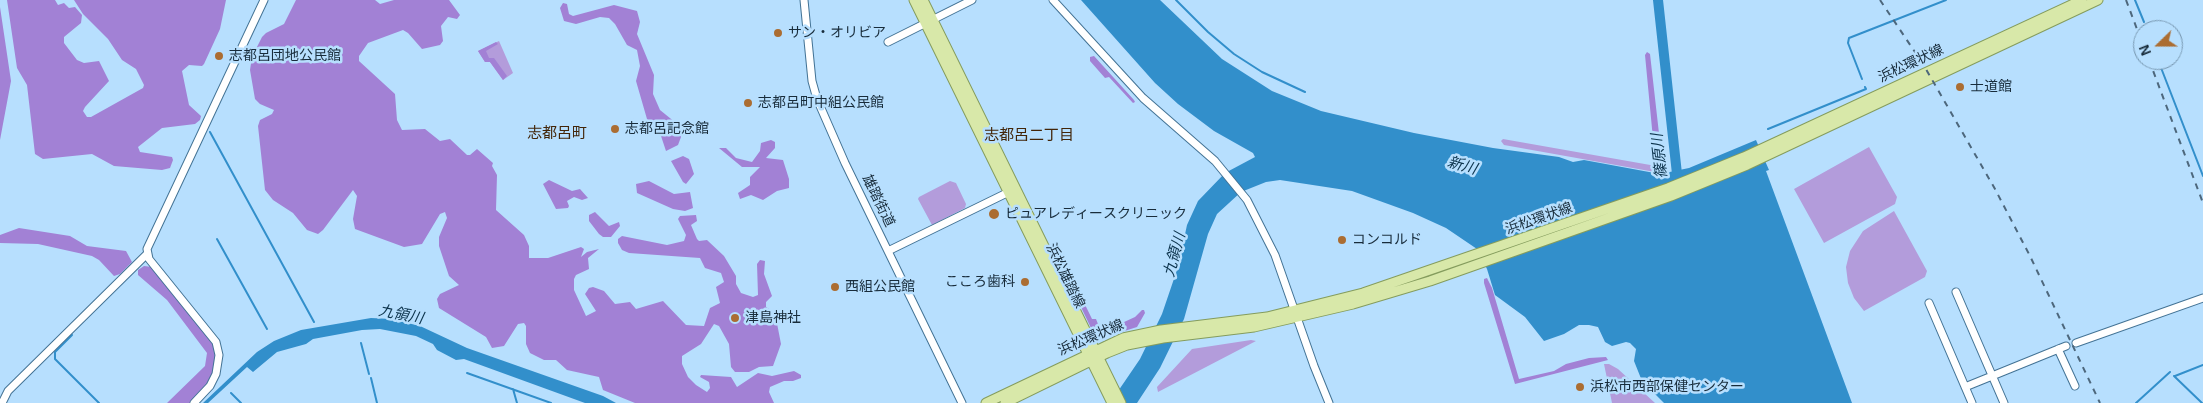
<!DOCTYPE html>
<meta charset="utf-8">
<style>
body{margin:0}
#map{position:relative;width:2203px;height:403px;overflow:hidden;background:#b7dffe;font-family:Arial,sans-serif}
canvas{display:block}
.north{position:absolute;left:2133px;top:20px;width:50px;height:50px;box-sizing:border-box;background:#b7dffe;border:1px solid #7797b0;border-radius:50%;rotate:248deg;font-size:14px;font-weight:700;line-height:20px;text-align:center;color:#182c3b}
.north::after{content:'';display:block;margin:auto;width:18px;height:22px;background:#ab6d32;clip-path:polygon(50% 0,100% 100%,50% 72%,0 100%)}
</style>
<div id="map">
<canvas width="2203" height="403"></canvas>
<div class="north">N</div>
</div>
<script>
const ctx = document.querySelector('canvas').getContext('2d');
ctx.lineJoin = 'round';
function fillPath(path, color) { ctx.fillStyle = color; ctx.fill(path, 'evenodd'); }
const toPath = rows => new Path2D(rows.map(r => 'M' + r).join(''));
function trace(path, color, width, dash) { ctx.strokeStyle = color; ctx.lineWidth = width; ctx.lineCap = dash ? 'butt' : 'round'; ctx.setLineDash(dash || []); ctx.stroke(path); }
function label(font, color, halo, rows, align = 'center') {
  ctx.font = font + ' Arial,"Noto Sans JP",sans-serif'; ctx.lineWidth = 5; ctx.setLineDash([]); ctx.textBaseline = 'middle'; ctx.strokeStyle = halo; ctx.fillStyle = color; for (const [text, x, y, turn = 0] of rows) {
    ctx.save(); ctx.translate(x, y); ctx.rotate((+turn || 0) * Math.PI / 180); ctx.textAlign = isNaN(turn) ? turn : align; if (halo) ctx.strokeText(text, 0, 0); ctx.fillText(text, 0, 0); ctx.restore();
  }
}
const green = toPath([
 [499,41,513,73,503,80,490,62,485,62,478,51],
 [1503,139,1656,166,1658,170,1655,172,1504,145,1501,141],
 [1869,147,1897,197,1895,204,1824,243,1794,189],
 [950,181,956,183,966,204,965,208,932,225,918,199,919,197],
 [1894,211,1927,271,1925,277,1864,311,1854,298,1848,283,1846,267,1850,251,1863,231],
 [1251,340,1256,341,1158,392,1157,387,1192,349],
 [1609,364,1618,369,1655,403,1612,403,1604,364]
]);
const forest = toPath([
 [7,0,55,0,58,5,64,3,69,8,75,7,82,15,81,23,64,37,64,43,77,60,84,63,99,61,109,81,85,107,83,111,87,117,91,117,143,88,144,85,136,69,122,60,108,39,83,14,74,0,226,0,220,29,204,64,202,66,189,65,182,71,189,105,201,116,200,120,195,124,162,128,138,147,140,152,172,157,173,160,170,168,162,170,114,166,92,154,43,159,35,154,27,85,17,68],
 [296,0,375,0,380,4,394,0,449,0,460,15,457,19,448,17,441,26,443,41,440,45,422,49,408,33,403,30,368,43,359,56,359,61,395,94,397,120,402,130,425,129,440,141,450,139,467,155,470,155,477,149,493,163,492,166,497,175,496,210,524,235,529,246,529,258,548,258,581,247,584,249,581,257,587,252,599,249,588,258,589,269,576,275,574,279,574,290,586,316,596,311,585,294,589,288,593,287,604,291,615,304,630,302,636,309,663,301,686,325,704,326,710,308,720,303,716,287,724,282,721,273,705,268,700,258,629,253,622,250,618,243,618,239,622,236,667,245,684,241,686,235,678,219,680,216,696,215,697,221,691,225,697,239,699,241,707,240,724,256,736,276,736,284,741,293,753,297,758,295,757,264,760,260,765,261,764,274,772,296,766,302,766,307,775,313,781,344,773,366,759,367,749,372,735,372,731,367,729,344,719,326,714,324,701,344,682,356,682,364,688,377,696,385,707,392,710,388,709,382,700,377,701,375,731,377,737,387,758,373,772,376,794,371,801,375,801,378,793,381,784,381,770,387,769,392,774,403,635,403,603,390,599,377,567,370,556,360,544,360,530,353,526,344,526,326,524,323,518,324,504,346,492,348,486,337,439,308,437,299,440,294,459,285,449,276,439,246,439,237,447,218,445,212,440,214,422,244,404,247,355,229,353,219,357,196,353,190,323,230,318,234,307,230,293,213,273,200,265,190,258,126,260,120,272,114,274,110,260,104,255,99,250,70,252,57,262,37,266,33,284,24],
 [563,3,567,4,569,14,573,16,614,5,637,11,640,22,637,34,654,75,653,94,660,110,676,123,681,137,678,145,666,151,661,136,647,119,636,81,640,66,637,50,627,45,615,24,609,18,600,17,576,24,564,21,560,8],
 [0,7,11,81,0,140],
 [496,42,498,44,486,51,489,58,494,58,507,76,503,80,490,62,485,62,478,51],
 [1647,52,1650,54,1662,160,1658,164,1655,160,1645,55],
 [1094,56,1134,100,1135,102,1133,103,1109,77,1105,78,1090,61,1090,57],
 [771,140,775,142,775,148,766,158,783,160,789,179,789,188,777,191,763,200,751,195,740,199,738,193,750,185,750,177,760,167,742,167,719,148,726,148,736,158,752,162,760,151,761,143],
 [683,156,689,159,694,174,686,184,683,182,671,161],
 [549,180,572,191,580,189,588,198,582,200,574,197,567,201,569,206,568,208,556,209,543,184],
 [649,181,674,194,690,192,693,208,685,211,673,209,637,193,636,184],
 [595,212,609,226,619,222,620,226,611,237,603,237,599,234,589,221,589,215],
 [19,228,70,236,87,246,126,251,132,262,120,274,114,276,99,260,92,256,38,244,0,243,0,235],
 [144,266,152,267,212,338,216,355,213,373,204,389,190,403,167,403,205,366,207,353,167,300,138,275,138,270],
 [1487,278,1492,288,1519,379,1554,371,1566,364,1589,358,1606,357,1608,360,1515,384,1484,283,1484,279],
 [1070,281,1074,282,1092,319,1096,319,1098,324,1097,328,1091,328,1070,284],
 [1142,310,1144,310,1145,313,1137,327,1115,334,1111,332,1111,328,1135,317]
]);
const water = toPath([
 [1081,0,1160,0,1222,59,1272,91,1321,111,1414,133,1493,148,1559,157,1573,162,1584,160,1660,174,1689,168,1756,140,1769,170,1766,171,1852,403,1664,403,1642,381,1634,361,1636,349,1630,343,1626,342,1612,346,1605,342,1598,327,1589,325,1579,325,1564,334,1544,341,1525,317,1495,295,1487,269,1477,249,1446,228,1413,213,1352,191,1280,180,1266,182,1241,192,1217,214,1208,234,1184,319,1160,368,1137,403,1110,403,1140,359,1162,314,1178,267,1187,225,1198,201,1225,173,1255,157,1253,153,1214,131,1178,104,1155,83],
 [371,318,391,319,420,326,467,348,603,396,616,403,585,403,464,359,456,360,437,350,433,344,416,336,380,329,362,330,313,339,306,344,277,352,253,372,247,367,208,403,203,403,257,352,274,341,301,330]
]);
const stream = toPath([
 [1176,0,1208,32,1234,54,1262,72,1305,92],
 [2135,0,2144,22],
 [2146,28,2147,30],
 [2158,60,2203,176],
 [1862,79,1848,43,1849,38,1946,0],
 [1768,129,1866,89,1865,87],
 [210,132,314,322],
 [217,239,267,329],
 [72,335,55,352,55,359,99,403],
 [361,343,369,374],
 [467,373,551,403],
 [2174,376,2202,403],
 [2175,376,2203,365],
 [371,378,377,403],
 [513,389,517,403],
 [231,393,241,403],
 [2136,403,2170,372]
]);
const river = toPath([
 [1658,0,1678,183]
]);
const tertiary = toPath([
 [804,0,812,81,817,99,845,163,962,403],
 [1053,0,1143,98,1215,161,1247,200,1275,255,1314,366,1329,403],
 [888,42,972,0],
 [888,251,1013,190],
 [1956,292,2004,403],
 [1929,303,1972,403],
 [2076,343,2203,298],
 [2058,349,2075,386],
 [1965,387,2066,346],
 [2,403,8,391,147,254],
 [194,403,210,386,216,374,219,355,216,342,149,259,147,249,264,0]
]);
const primary = toPath([
 [914,0,1112,403],
 [923,0,1121,403],
 [986,403,1123,338,1161,330,1267,317,1363,293,1668,188,1744,157,2082,0],
 [1005,403,1107,353,1127,345,1163,338,1254,327,1353,304,1430,281,1671,196,1747,165,2098,0]
]);
const rail = toPath([
 [1880,0,1923,64,1995,189,2030,256,2100,403],
 [2126,0,2143,45],
 [2149,60,2203,203]
]);
const markers = [
 [778,33,5,"#ab6d32"],
 [219,56,5,"#ab6d32"],
 [1960,87,5,"#ab6d32"],
 [748,103,5,"#ab6d32"],
 [615,129,5,"#ab6d32"],
 [994,214,6,"#ab6d32"],
 [1342,240,5,"#ab6d32"],
 [1025,282,5,"#ab6d32"],
 [835,287,5,"#ab6d32"],
 [735,318,5,"#ab6d32"],
 [1580,387,5,"#ab6d32"]
];
const poiNames = [
 ["サン・オリビア",788,33],
 ["志都呂団地公民館",229,56],
 ["士道館",1970,87],
 ["志都呂町中組公民館",758,103],
 ["志都呂記念館",625,129],
 ["ピュアレディースクリニック",1005,214],
 ["コンコルド",1352,240],
 ["こころ歯科",1015,282,"right"],
 ["西組公民館",845,287],
 ["津島神社",745,318],
 ["浜松市西部保健センター",1590,387]
];
const streetNames = [
 ["浜松環状線",1911,64,-25],
 ["雄踏街道",878,201,64],
 ["浜松環状線",1539,219,-19],
 ["浜松雄踏線",1065,276,64],
 ["浜松環状線",1091,338,-23]
];
const neighbourhoodNames = [
 ["志都呂町",557,134],
 ["志都呂二丁目",1029,136]
];
const waterNames = [
 ["篠原川",1660,156,-96],
 ["新川",1462,166,16],
 ["九領川",1175,255,-75],
 ["九領川",401,315,11]
];
fillPath(green, '#b39cdb');
fillPath(forest, '#a281d5');
fillPath(water, '#328fcb');
trace(stream, '#328fcb', 2);
trace(river, '#328fcb', 10);
trace(tertiary, '#437395', 9);
trace(primary, '#849c5d', 11);
trace(tertiary, '#fff', 7);
trace(primary, '#d8e8a9', 9);
trace(rail, '#4d677c', 2, [6, 6]);
for (const [x, y, r, color] of markers) { const dot = new Path2D(); dot.arc(x, y, r, 0, 2 * Math.PI); ctx.fillStyle = color; ctx.fill(dot); trace(dot, '#b7dffe', 2); }
label('14px', '#182c3b', '#b7dffe', poiNames, 'left');
label('14px', '#182c3b', '#b7dffe', streetNames);
label('15px', '#422508', '#b7dffe', neighbourhoodNames);
label('italic 15px', '#0c334c', '#b7dffe', waterNames);
</script>
